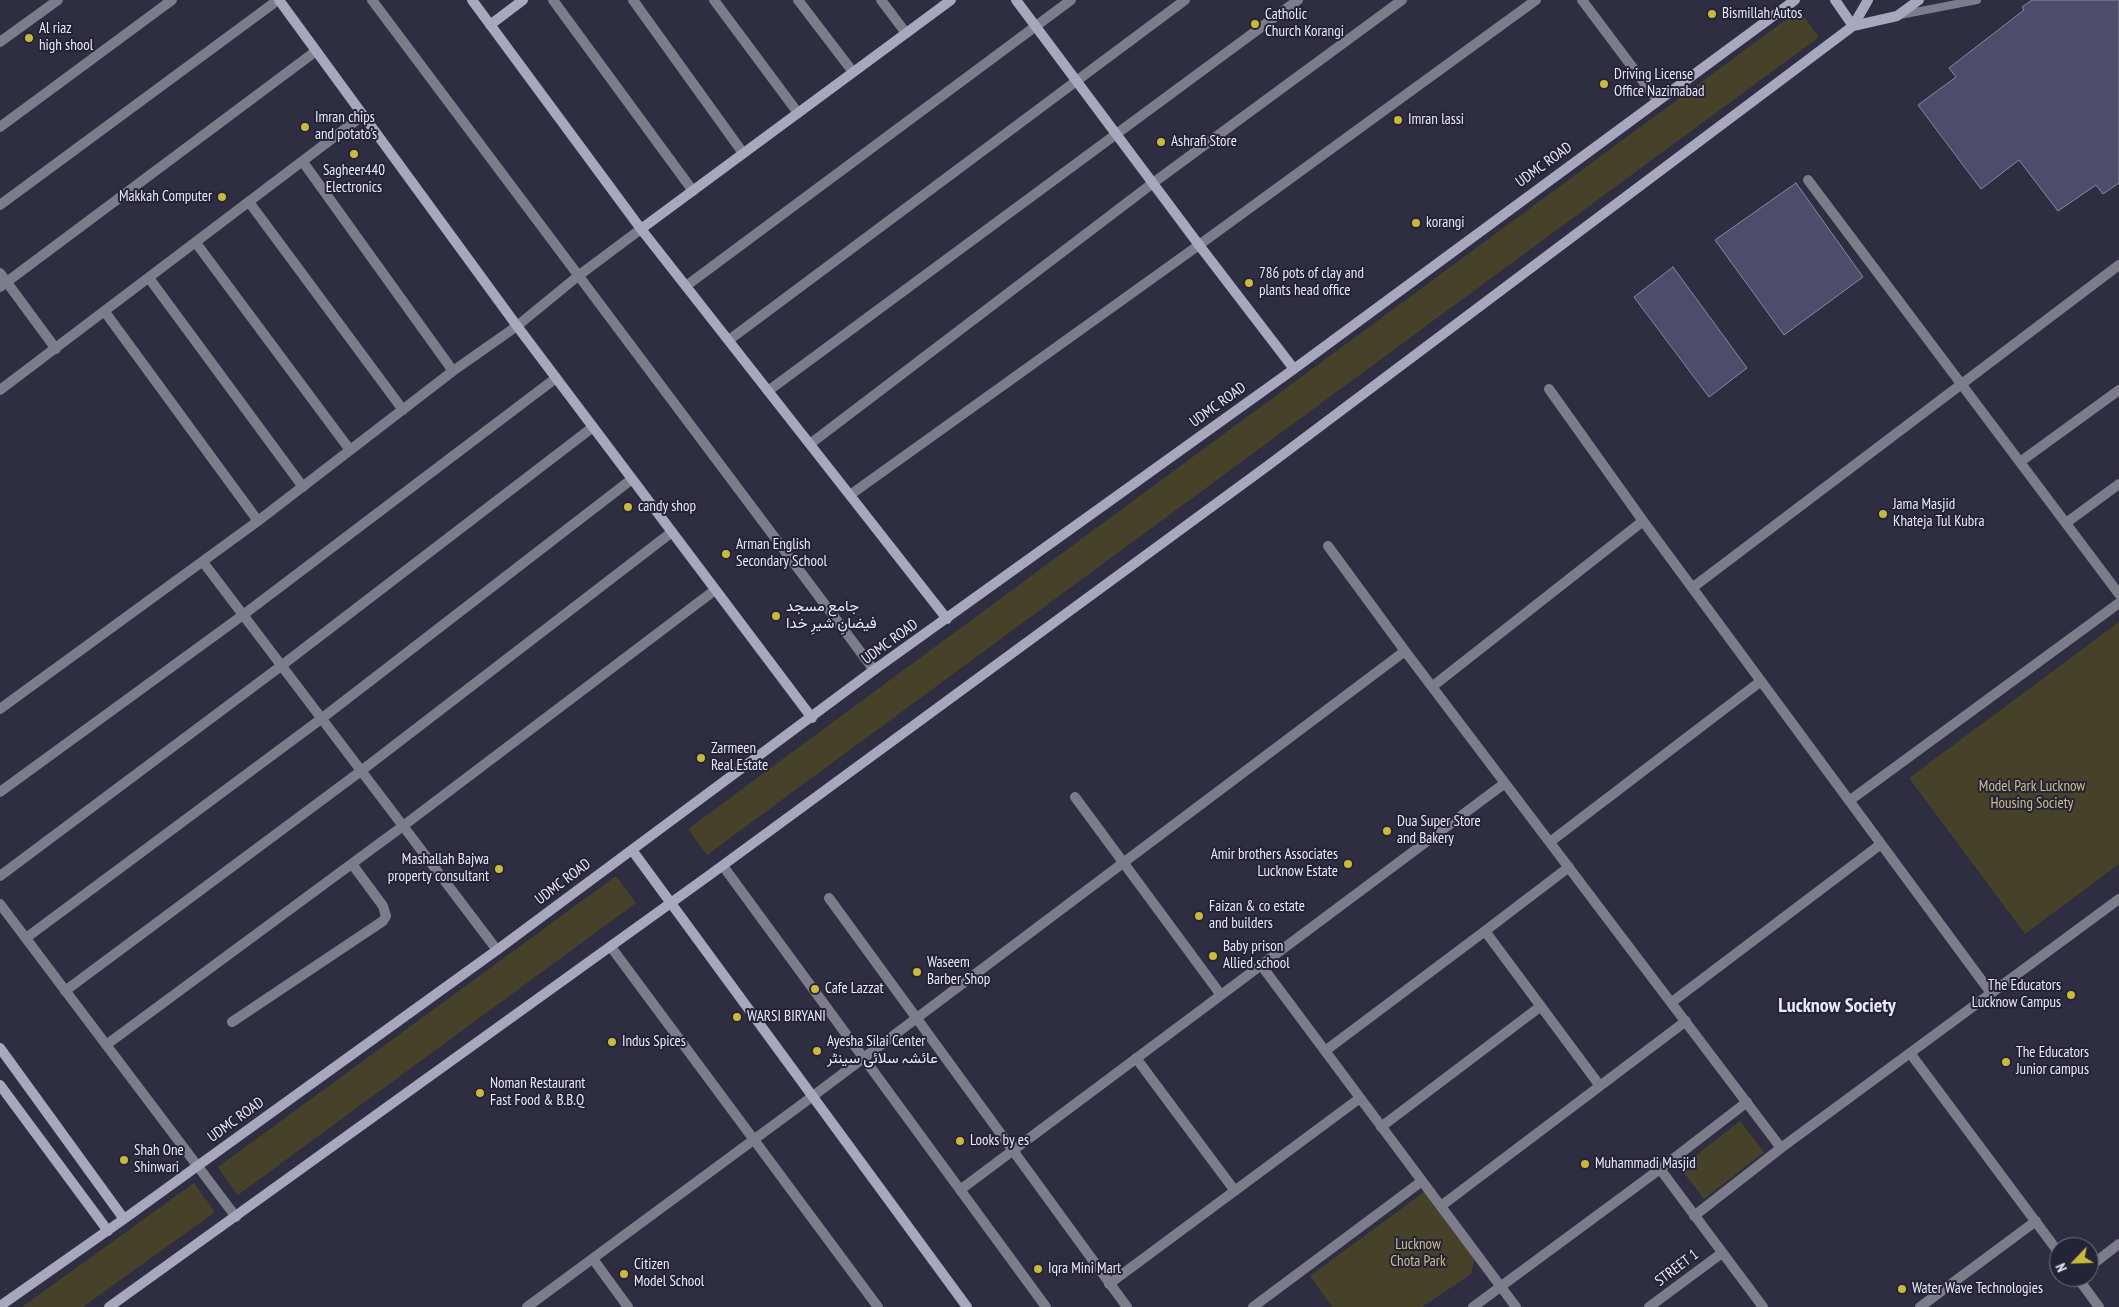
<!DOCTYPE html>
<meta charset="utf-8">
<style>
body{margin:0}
#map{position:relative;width:2119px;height:1307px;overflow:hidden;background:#2e2d41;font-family:"PT Sans Narrow",sans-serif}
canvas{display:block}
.north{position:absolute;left:2049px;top:1237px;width:50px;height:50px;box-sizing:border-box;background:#252337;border:1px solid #747284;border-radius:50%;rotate:246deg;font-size:14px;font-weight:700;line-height:20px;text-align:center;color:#eae9f7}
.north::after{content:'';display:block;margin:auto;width:18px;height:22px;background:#cbba39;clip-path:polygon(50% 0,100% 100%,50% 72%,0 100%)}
</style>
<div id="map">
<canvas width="2119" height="1307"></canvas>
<div class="north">N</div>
</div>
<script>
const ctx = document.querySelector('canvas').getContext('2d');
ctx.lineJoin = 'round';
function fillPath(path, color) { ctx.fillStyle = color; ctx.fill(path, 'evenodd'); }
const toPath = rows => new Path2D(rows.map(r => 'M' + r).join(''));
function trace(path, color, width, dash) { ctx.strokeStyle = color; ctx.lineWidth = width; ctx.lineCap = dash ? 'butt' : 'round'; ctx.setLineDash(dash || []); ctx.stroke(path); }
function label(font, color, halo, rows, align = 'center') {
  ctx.font = font + ' "PT Sans Narrow",Vazirmatn,sans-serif'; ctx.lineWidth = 4; ctx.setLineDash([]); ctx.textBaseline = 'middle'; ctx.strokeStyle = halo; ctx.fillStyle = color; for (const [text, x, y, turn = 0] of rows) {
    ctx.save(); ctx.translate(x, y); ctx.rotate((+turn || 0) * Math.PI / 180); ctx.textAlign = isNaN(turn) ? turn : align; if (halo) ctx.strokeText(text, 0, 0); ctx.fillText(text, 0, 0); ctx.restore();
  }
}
const green = toPath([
 [1799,10,1819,37,707,855,688,829],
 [2119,622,2119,864,2025,934,1909,778],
 [616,876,636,903,238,1195,218,1167],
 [1740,1121,1764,1152,1704,1199,1680,1168],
 [194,1183,215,1212,83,1307,22,1307],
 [1431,1187,1477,1249,1471,1274,1422,1307,1332,1307,1310,1276]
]);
const building = toPath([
 [2032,0,2119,0,2119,183,2103,194,2096,185,2058,211,2019,160,1981,189,1918,105,1956,77,1949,68,2024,10,2022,7,2032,0],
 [1796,183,1863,277,1784,335,1715,240,1796,183],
 [1673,267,1747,368,1709,397,1634,297,1673,267]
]);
const lane = toPath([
 [1900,15,1977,0]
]);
const street = toPath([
 [372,0,874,670],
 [553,0,693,191],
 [633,0,743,153],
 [714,0,798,113],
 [798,0,853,72],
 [881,0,906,33],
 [1582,0,1657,100],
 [0,42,58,0],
 [0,127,172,0],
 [303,162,453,371],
 [1808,180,2119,594],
 [249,202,403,410],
 [0,205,278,0],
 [196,243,350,450],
 [0,273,56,349],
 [149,278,303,487],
 [686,286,1071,0],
 [0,287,316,51],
 [105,312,258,521],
 [729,340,1185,0],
 [1549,389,1643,521,1991,993],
 [0,390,362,116],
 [768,391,1298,0],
 [810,444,1153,183,1402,0],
 [2020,462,2119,390],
 [850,495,1199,245,1536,0],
 [2066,523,2119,484],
 [1328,546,1405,651,1781,1148],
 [203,562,497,950],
 [1692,588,2119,265],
 [1433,686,1643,521],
 [0,709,258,521,453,371,517,326,578,276,641,229],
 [0,792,243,615,556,378],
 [1075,797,1221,995],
 [1849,801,2119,603],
 [1550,842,1761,681],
 [723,866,1046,1307],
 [1569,867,1485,931,1600,1086],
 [0,876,281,666,593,427],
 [829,898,1127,1307],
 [0,904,236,1217],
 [26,938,321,719,632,479],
 [611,947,878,1307],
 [1261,965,1516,1307],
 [65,991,361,771,672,532],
 [1672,1002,1881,844],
 [232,1022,383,921,386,916,383,906,352,864],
 [106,1045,403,826,715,590],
 [1325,1051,1485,931],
 [1910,1053,2059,1253],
 [1136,1058,1235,1191],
 [1381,1127,1541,1006],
 [1660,1169,1763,1307],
 [960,1190,1505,783],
 [1441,1206,1686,1021],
 [1694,1216,1781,1148,2119,899],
 [593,1259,628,1307],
 [2089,1267,2119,1244],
 [2077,1277,2099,1307],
 [1109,1284,1360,1098],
 [527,1307,813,1096,1405,651],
 [1253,1307,1422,1181],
 [1473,1307,1660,1169,1747,1102],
 [1649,1307,1722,1253],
 [1920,1307,2036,1221]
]);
const secondary = toPath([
 [279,0,517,326,812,718],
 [472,0,641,229,947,619],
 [1016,0,1199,245,1294,369],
 [1835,0,1853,26],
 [490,25,523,0],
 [1853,26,1868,0],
 [641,229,951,0],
 [632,850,967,1307],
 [0,1048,124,1219],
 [0,1085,108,1231],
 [0,1306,124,1219,497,950,874,670,1294,369,1795,0],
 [109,1307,711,874,1266,467,1853,26,1897,16,1919,0]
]);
const markers = [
 [1712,14,5,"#cbba39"],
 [1255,24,5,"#cbba39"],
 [29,38,5,"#cbba39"],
 [1604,84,5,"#cbba39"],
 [1398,120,5,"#cbba39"],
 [305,127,5,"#cbba39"],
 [1161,142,5,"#cbba39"],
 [354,154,5,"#cbba39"],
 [222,197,5,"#cbba39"],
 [1416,223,5,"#cbba39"],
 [1249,283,5,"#cbba39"],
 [628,507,5,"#cbba39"],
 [1883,514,5,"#cbba39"],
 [726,554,5,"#cbba39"],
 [776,616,5,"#cbba39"],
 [701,758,5,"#cbba39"],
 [1387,831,5,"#cbba39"],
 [1348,864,5,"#cbba39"],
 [499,869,5,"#cbba39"],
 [1199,916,5,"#cbba39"],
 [1213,956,5,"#cbba39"],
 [917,972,5,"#cbba39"],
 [815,989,5,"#cbba39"],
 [2071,995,5,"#cbba39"],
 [737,1017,5,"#cbba39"],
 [612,1042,5,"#cbba39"],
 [817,1051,5,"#cbba39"],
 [2006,1062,5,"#cbba39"],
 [480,1093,5,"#cbba39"],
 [960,1141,5,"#cbba39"],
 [124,1160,5,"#cbba39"],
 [1585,1164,5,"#cbba39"],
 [1038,1269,5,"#cbba39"],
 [624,1274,5,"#cbba39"],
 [1902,1289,5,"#cbba39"]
];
const poiNames = [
 ["Bismillah Autos",1722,14],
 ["Catholic",1265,15],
 ["Church Korangi",1265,32],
 ["Al riaz",39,29],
 ["high shool",39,46],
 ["Driving License",1614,75],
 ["Office Nazimabad",1614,92],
 ["Imran chips",315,118],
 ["and potato's",315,135],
 ["Imran lassi",1408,120],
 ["Ashrafi Store",1171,142],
 ["Sagheer440",354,171,"center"],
 ["Electronics",354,188,"center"],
 ["Makkah Computer",212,197,"right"],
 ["korangi",1426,223],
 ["786 pots of clay and",1259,274],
 ["plants head office",1259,291],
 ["Jama Masjid",1893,505],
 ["Khateja Tul Kubra",1893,522],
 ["candy shop",638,507],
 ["Arman English",736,545],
 ["Secondary School",736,562],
 ["جامع مسجد",786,607],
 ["فیضانِ شیرِ خدا",786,624],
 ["Zarmeen",711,749],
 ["Real Estate",711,766],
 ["Dua Super Store",1397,822],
 ["and Bakery",1397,839],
 ["Amir brothers Associates",1338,855,"right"],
 ["Lucknow Estate",1338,872,"right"],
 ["Mashallah Bajwa",489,860,"right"],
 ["property consultant",489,877,"right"],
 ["Faizan & co estate",1209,907],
 ["and builders",1209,924],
 ["Baby prison",1223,947],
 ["Allied school",1223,964],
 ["Waseem",927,963],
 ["Barber Shop",927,980],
 ["The Educators",2061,986,"right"],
 ["Lucknow Campus",2061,1003,"right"],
 ["Cafe Lazzat",825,989],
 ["WARSI BIRYANI",747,1017],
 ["Indus Spices",622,1042],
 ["Ayesha Silai Center",827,1042],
 ["عائشہ سلائی سینٹر",827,1059],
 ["The Educators",2016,1053],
 ["Junior campus",2016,1070],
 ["Noman Restaurant",490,1084],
 ["Fast Food & B.B.Q",490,1101],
 ["Looks by es",970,1141],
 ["Shah One",134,1151],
 ["Shinwari",134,1168],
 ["Muhammadi Masjid",1595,1164],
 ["Citizen",634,1265],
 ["Model School",634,1282],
 ["Iqra Mini Mart",1048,1269],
 ["Water Wave Technologies",1912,1289]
];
const streetNames = [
 ["UDMC ROAD",1544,165,-36],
 ["UDMC ROAD",1218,405,-36],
 ["UDMC ROAD",890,642,-36],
 ["UDMC ROAD",563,882,-37],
 ["UDMC ROAD",236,1120,-36],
 ["STREET 1",1677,1268,-37]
];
const parkNames = [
 ["Model Park Lucknow",2032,787],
 ["Housing Society",2032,804],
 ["Lucknow",1418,1245],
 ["Chota Park",1418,1262]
];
const districtNames = [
 ["Lucknow Society",1837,1006]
];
fillPath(green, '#46422a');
fillPath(building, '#4e4c6a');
trace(building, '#8988a1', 1);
trace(lane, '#7d7c8b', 8);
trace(street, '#7d7c8b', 10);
trace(secondary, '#a8a7be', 10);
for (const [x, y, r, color] of markers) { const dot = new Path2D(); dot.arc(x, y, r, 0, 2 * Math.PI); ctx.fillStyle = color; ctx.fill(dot); trace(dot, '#252337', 2); }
label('15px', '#eae9f7', '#252337', poiNames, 'left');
label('15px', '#eae9f7', '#252337', streetNames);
label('15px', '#c8c085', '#252337', parkNames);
label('bold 20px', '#eae9f7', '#252337', districtNames);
</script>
